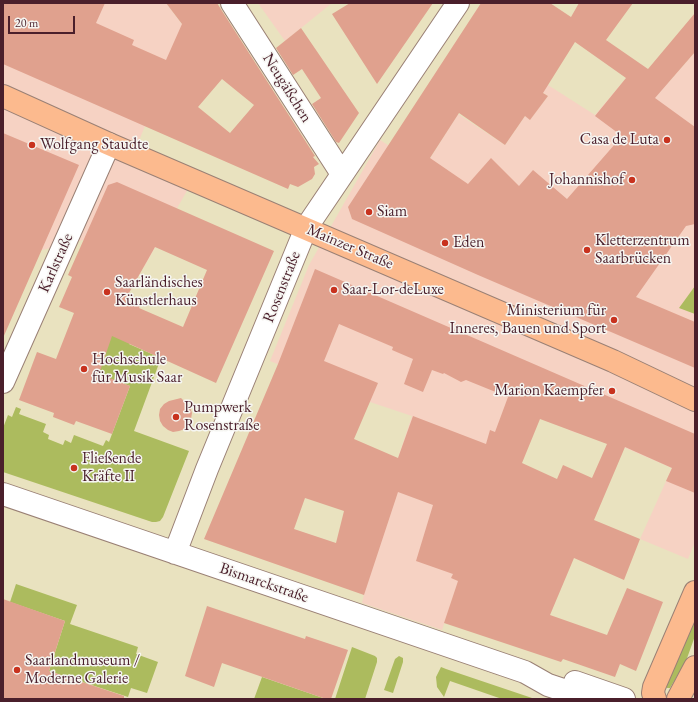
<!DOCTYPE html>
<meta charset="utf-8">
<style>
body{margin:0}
#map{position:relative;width:698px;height:702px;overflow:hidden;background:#e9e2bf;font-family:"EB Garamond",serif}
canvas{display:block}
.frame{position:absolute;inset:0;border:4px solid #4a1f2b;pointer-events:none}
.scale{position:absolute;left:8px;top:16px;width:67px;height:18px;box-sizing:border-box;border:2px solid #4a1f2b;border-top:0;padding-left:5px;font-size:12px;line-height:14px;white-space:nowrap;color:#4a1f2b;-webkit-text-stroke:3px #f6f6f2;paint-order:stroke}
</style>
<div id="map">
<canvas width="698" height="702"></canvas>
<div class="frame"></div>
<div class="scale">20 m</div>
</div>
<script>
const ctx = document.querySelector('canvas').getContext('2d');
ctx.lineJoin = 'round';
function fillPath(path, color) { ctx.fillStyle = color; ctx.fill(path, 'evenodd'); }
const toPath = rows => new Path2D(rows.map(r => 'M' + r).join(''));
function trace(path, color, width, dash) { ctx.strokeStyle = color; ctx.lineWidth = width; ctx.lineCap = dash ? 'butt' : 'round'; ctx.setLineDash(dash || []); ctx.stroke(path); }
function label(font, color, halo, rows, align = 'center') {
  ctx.font = font + ' "EB Garamond",serif'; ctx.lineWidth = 3; ctx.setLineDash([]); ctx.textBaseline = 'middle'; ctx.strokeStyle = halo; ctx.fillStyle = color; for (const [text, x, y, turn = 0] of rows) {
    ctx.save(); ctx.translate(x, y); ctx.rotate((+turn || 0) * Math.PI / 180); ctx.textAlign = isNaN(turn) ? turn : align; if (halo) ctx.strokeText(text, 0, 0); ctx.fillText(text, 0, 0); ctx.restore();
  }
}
const built = toPath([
 [3,3,166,3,199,47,145,126,133,155,193,180,144,267,83,240,42,250,3,232],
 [258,3,332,3,285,41],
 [695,52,695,542,688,559,640,539,672,468,579,428,576,433,571,431,528,408,456,588,442,630,362,603,390,482,412,416,370,402,270,361,309,265,380,140,424,168,458,114,505,145,525,116,530,119,548,96,536,88,548,85,595,115,639,63,668,83]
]);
const green = toPath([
 [695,286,695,314,679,308],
 [99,330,131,339,129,344,161,358,134,431,189,451,163,517,160,521,156,522,152,522,3,472,3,428,8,415,12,417,16,407,21,409,19,414,46,424,43,432,49,435,48,439,63,445,65,440,71,443,74,435,103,446,106,440,109,442,130,386,94,373],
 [16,584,77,605,70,624,138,647,136,654,158,662,147,693,131,688,128,697,49,671,65,621,10,602],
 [695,619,695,636,686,661,670,688,667,688,666,686],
 [352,647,375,656,377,658,377,662,365,699,335,699],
 [399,656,403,658,403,662,393,693,384,690,395,659],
 [441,667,446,669,535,699,502,699,450,681,444,697,437,687,436,677],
 [262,677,326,699,254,699]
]);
const building = toPath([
 [3,3,105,3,96,23,134,40,132,45,166,60,182,24,166,3,217,3,315,156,313,157,319,164,314,167,315,174,312,179,298,187,290,184,288,189,3,64],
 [222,79,254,105,230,133,198,107],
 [350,3,433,3,377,84,332,14],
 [481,3,550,3,571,17,579,3,633,3,606,40,648,69,695,13,695,52,655,98,695,127,695,224,686,226,636,297,695,322,695,368,478,275,352,219,348,207],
 [575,42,626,78,595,116,622,136,567,199,533,170,519,186,491,158,468,184,430,158,459,113,505,145,525,116,530,120,548,96,543,93],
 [301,28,359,113,339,143,336,142,312,104,321,98,302,69,293,75,276,48],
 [3,133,79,165,3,338],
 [117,182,274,251,216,383,112,336,99,374,130,386,112,434,76,421,74,425,53,417,54,413,19,400,37,352,56,359,74,313,59,307,72,277,68,275,108,185],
 [155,247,207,270,183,327,139,308,140,306,125,300],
 [315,269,695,434,695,493,666,481,672,468,625,447,594,520,640,539,624,580,574,558,550,615,607,635,627,588,663,602,636,671,620,664,615,677,563,659,561,662,444,623,458,581,451,578,453,574,416,561,433,505,398,492,364,595,204,539,278,364],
 [339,324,393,347,392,350,413,359,404,384,423,392,432,370,443,374,444,373,461,382,466,380,508,397,495,432,490,430,486,444,413,416,398,458,354,439,378,383,324,361],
 [540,419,607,444,592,478,563,465,557,479,522,463],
 [305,498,344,511,336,543,294,529],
 [181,398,190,407,192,413,191,419,189,425,185,429,179,431,173,432,168,430,163,426,160,421,159,415,160,409,164,404,169,401],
 [3,599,65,621,49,671,124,696,124,699,3,699],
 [207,606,305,639,306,636,348,650,331,699,326,699,222,663,214,687,185,676]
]);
const minor = toPath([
 [232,3,342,174],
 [3,382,109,144],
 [3,494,525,672,548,685,590,699],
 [175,553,207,469,306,228,458,3],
 [575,682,624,699]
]);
const major = toPath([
 [3,96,109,144,613,361,695,400],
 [655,699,653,693,654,687,695,592],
 [678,699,695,667]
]);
const markers = [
 [667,140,4,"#c8321e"],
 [32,145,4,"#c8321e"],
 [632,180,4,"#c8321e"],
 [369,212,4,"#c8321e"],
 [445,243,4,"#c8321e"],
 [587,250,4,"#c8321e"],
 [334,290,4,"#c8321e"],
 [107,292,4,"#c8321e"],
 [614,320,4,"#c8321e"],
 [84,369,4,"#c8321e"],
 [612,391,4,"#c8321e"],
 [176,417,4,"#c8321e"],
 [74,468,4,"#c8321e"],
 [17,670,4,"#c8321e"]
];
const streetNames = [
 ["Neugäßchen",287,88,58],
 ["Mainzer Straße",350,247,23],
 ["Karlstraße",56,263,-66],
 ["Rosenstraße",282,287,-68],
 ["Bismarckstraße",264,583,19]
];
const poiNames = [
 ["Casa de Luta",659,140,"right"],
 ["Wolfgang Staudte",40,145],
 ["Johannishof",624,180,"right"],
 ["Siam",377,212],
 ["Kletterzentrum",595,241],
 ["Saarbrücken",595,259],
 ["Eden",453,243],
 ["Saarländisches",115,283],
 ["Künstlerhaus",115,301],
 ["Saar-Lor-deLuxe",342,290],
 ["Ministerium für",606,311,"right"],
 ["Inneres, Bauen und Sport",606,329,"right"],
 ["Hochschule",92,360],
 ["für Musik Saar",92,378],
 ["Marion Kaempfer",604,391,"right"],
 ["Pumpwerk",184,408],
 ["Rosenstraße",184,426],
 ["Fließende",82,459],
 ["Kräfte II",82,477],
 ["Saarlandmuseum /",25,661],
 ["Moderne Galerie",25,679]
];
fillPath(built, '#f6d2c3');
fillPath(green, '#acbb5e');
fillPath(building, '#e0a18e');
trace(minor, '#9a8075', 24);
trace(major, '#9a8075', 24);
trace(minor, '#fff', 22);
trace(major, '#fcba8e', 22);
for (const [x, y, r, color] of markers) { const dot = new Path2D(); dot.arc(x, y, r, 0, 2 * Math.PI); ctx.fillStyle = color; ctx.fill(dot); trace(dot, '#f6f6f2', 1.5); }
label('16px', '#4a1f2b', '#f6f6f2', streetNames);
label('16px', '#4a1f2b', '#f6f6f2', poiNames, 'left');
</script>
